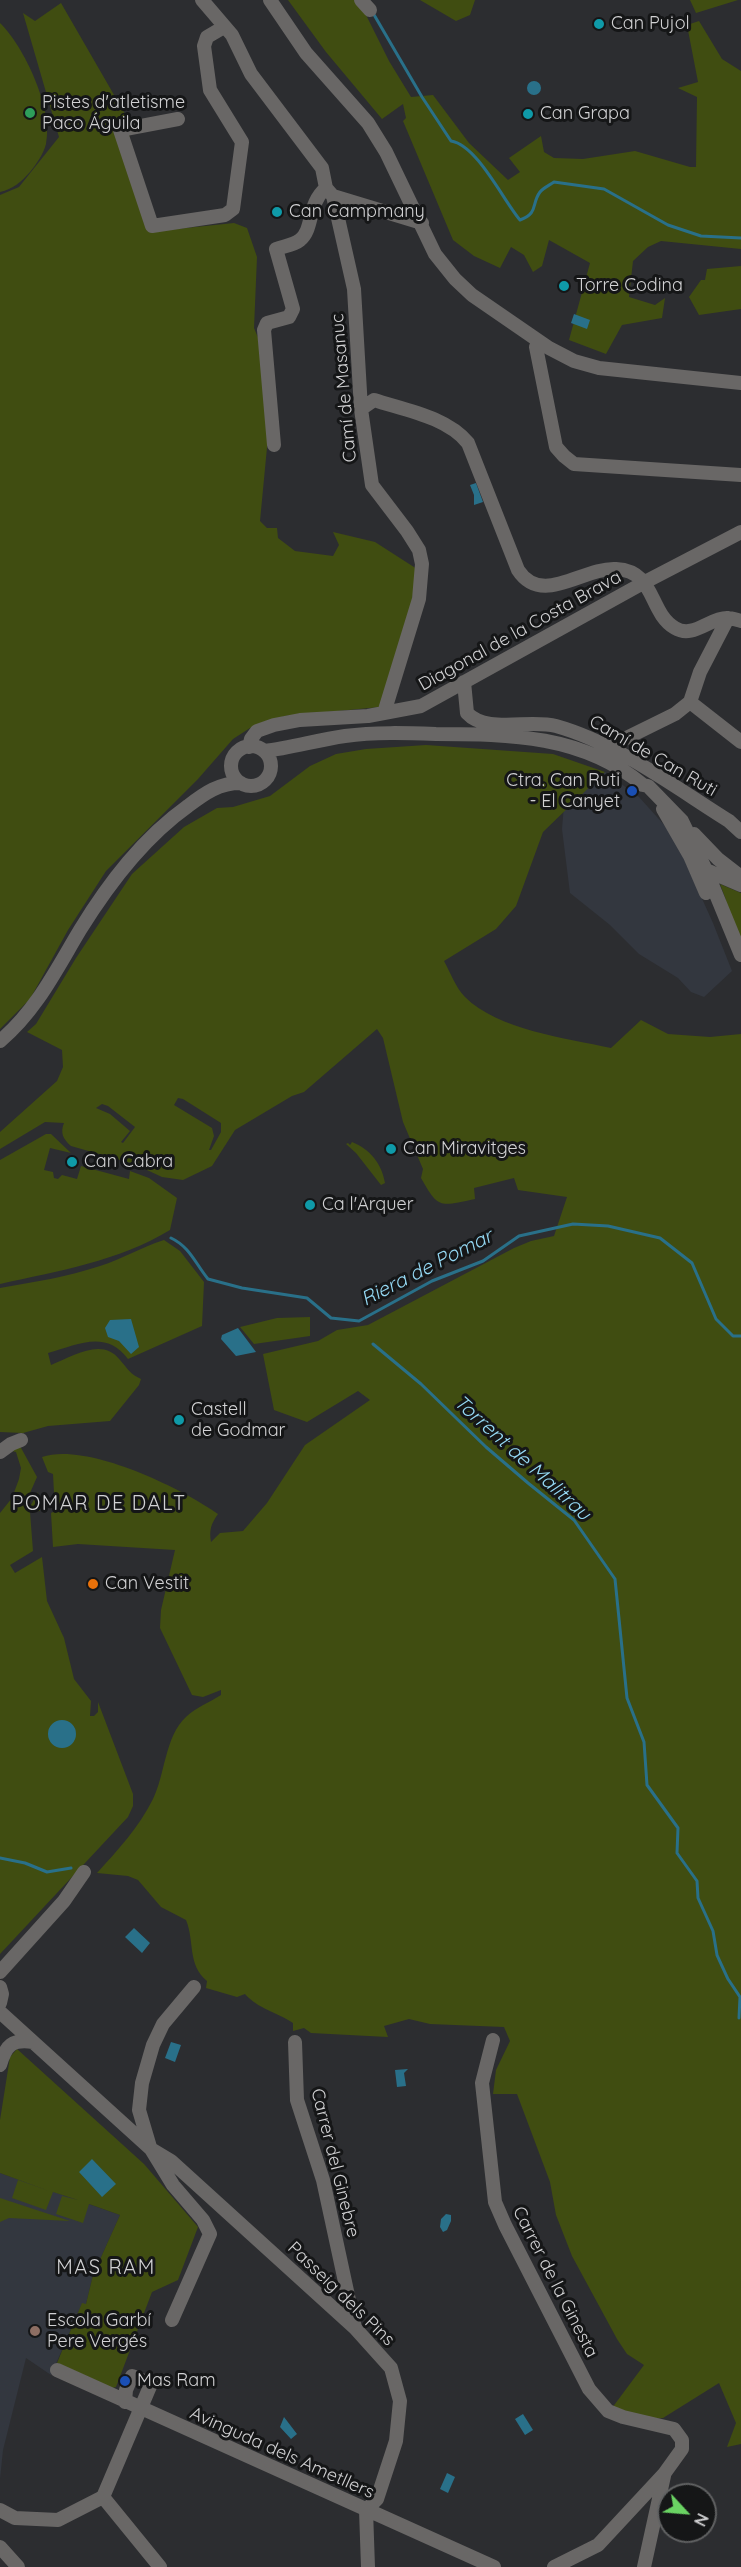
<!DOCTYPE html>
<html>
<head>
<meta charset="utf-8">
<style>
	body { margin:0 }
	#map { position:relative; width:741px; height:2567px; overflow:hidden; background:#2c2d30; font-family:Quicksand,sans-serif }
	canvas { display:block }
	.north { position:absolute; left:657px; top:2483px; width:60px; height:60px; box-sizing:border-box; background:#151617; border:2px solid #606162; border-radius:50%; rotate:116deg; font-size:16px; font-weight:700; line-height:24px; text-align:center; color:#d1d1d3 }
	.north::after { content:''; display:block; margin:auto; width:21px; height:27px; background:#6ad363; clip-path:polygon(50% 0,100% 100%,50% 72%,0 100%) }
</style>
</head>
<body>
<div id="map">
<canvas width="741" height="2567"></canvas>
<div class="north">N</div>
</div>
<script>
const ctx = document.querySelector('canvas').getContext('2d');
ctx.lineJoin = 'round';
function fillPath(path, color) {
  ctx.fillStyle = color;
  ctx.fill(path, 'evenodd');
}
function stroke(path, color, width, dash) {
  ctx.strokeStyle = color;
  ctx.lineWidth = width;
  ctx.lineCap = dash ? 'butt' : 'round';
  ctx.setLineDash(dash || []);
  ctx.stroke(path);
}
function drawText(font, color, halo, rows, align = 'center') {
  ctx.font = font + ' Quicksand,sans-serif';
  ctx.lineWidth = 6;
  ctx.setLineDash([]);
  ctx.textBaseline = 'middle';
  ctx.strokeStyle = halo;
  ctx.fillStyle = color;
  for (const [text, x, y, turn = 0] of rows) {
    ctx.save();
    ctx.translate(x, y);
    ctx.rotate((+turn || 0) * Math.PI / 180);
    ctx.textAlign = isNaN(turn) ? turn : align;
    if (halo) ctx.strokeText(text, 0, 0);
    ctx.fillText(text, 0, 0);
    ctx.restore();
  }
}
const built = new Path2D(`
	M605,772L639,797L666,827L676,841L713,923L732,971L704,997L691,992L678,978L639,954L610,925L570,893L562,829L564,805Z
	M0,2173L120,2215L93,2275L86,2304H82L51,2375L26,2358L3,2450L0,2479Z`);
const green = new Path2D(`
	M288,0H356L361,5L389,61L411,97L433,95L469,143L508,180L520,172L509,158L541,136L544,152L554,158L583,159L635,151L690,167H696L697,97L678,88L698,82L687,25L699,21L722,59L741,71V249L661,241L648,247L633,261L629,297L655,305L665,298L662,318L622,325L606,354L569,340L590,263L549,240L542,266L533,272L524,255L511,247L500,268L474,256L453,240L403,121L406,118L403,104L382,119L326,52Z
	M420,0H475L470,15L456,21Z
	M690,0H738L696,13Z
	M61,3L136,133L129,134L144,224L164,220L167,230L234,223L247,228L257,257L254,328L259,340L268,437L260,521L267,528H277L278,538L295,551L333,556L339,545L333,532L375,542L417,569L412,601L380,707L285,716L250,728L233,739L198,779L106,871L68,930L30,999L0,1029V195L19,187L59,137L23,13L35,21Z
	M0,23C24,46 54,110 46,144C43,155 37,163 30,172C21,182 13,189 0,192Z
	M741,266V309L699,315L689,297L701,280H705L707,269Z
	M426,745L553,754L605,772L543,832L516,906L496,929L444,961C450,972 456,988 465,997C498,1030 566,1038 611,1048L641,1020L668,1034L710,1037L741,1034V2444L727,2447L736,2423L719,2383L663,2418L651,2419L612,2408L644,2365L627,2354L617,2339L572,2256L556,2215L550,2182L517,2094H493L496,2070L510,2041L504,2027L430,2024L409,2019L384,2026L388,2037L311,2033L304,2028L293,2031V2023C277,2012 258,2009 245,1994L237,1997L206,1988L207,1981C187,1964 195,1942 186,1920L161,1907L138,1880L128,1876L97,1873C118,1850 139,1827 153,1799C165,1775 165,1736 186,1717C195,1708 210,1702 221,1695V1690L203,1697L192,1695L160,1628L161,1610L175,1550L78,1544L53,1547L51,1513L55,1511L53,1474L48,1472L42,1457C87,1442 181,1488 218,1514C211,1524 209,1530 211,1542L220,1533L243,1531L267,1503L305,1445L370,1400L358,1391L307,1422L274,1410L263,1354L318,1341L337,1330L368,1325L514,1248L531,1241L554,1236L567,1197L518,1190L514,1178L474,1188L475,1199C440,1206 439,1210 421,1178L423,1169L403,1122L383,1038L377,1029L304,1092L292,1096L235,1130L212,1166L183,1180L162,1177L134,1164L71,1146C63,1139 60,1133 64,1123L45,1122L0,1149V1132L57,1081L63,1067L62,1050L27,1032L36,1024L76,958L132,874L184,827L217,808L233,807L270,796L310,766L336,754L366,749ZM178,1098L183,1099L221,1123V1132L211,1150H209L214,1136L212,1128L174,1105ZM102,1104L108,1106L135,1127L123,1143L121,1142L130,1131L110,1114L96,1108Z
	M720,884L741,893V944L724,901L726,900Z
	M46,1134H51L71,1153L50,1148L44,1170L53,1172L54,1178L58,1179L62,1175L77,1179L81,1166L129,1179L130,1171L149,1178L177,1198L170,1230C119,1261 58,1271 0,1284V1160Z
	M352,1142C370,1149 382,1164 385,1183L381,1185L356,1153L346,1144L348,1143L350,1145Z
	M164,1240L180,1251L204,1282L202,1326L128,1359C106,1329 77,1345 48,1353L51,1365C74,1356 102,1337 120,1360C128,1369 130,1374 141,1379L139,1385L110,1421L48,1426L23,1433L0,1432V1288C34,1282 67,1277 100,1266C122,1259 142,1247 164,1240Z
	M310,1317V1336L254,1344L240,1327L277,1318Z
	M20,1446L37,1477L26,1502L31,1505L38,1492L40,1511L30,1512L33,1551L10,1565L15,1573L42,1557L47,1601L64,1638L74,1679L91,1701L90,1716H94L98,1712V1702L133,1794V1806L128,1817L0,1954V1513L12,1498L19,1479L21,1468L16,1452L8,1450Z
	M17,2049L144,2164L198,2227L178,2280L152,2292L116,2387L112,2388L57,2363L82,2303L86,2304L93,2275L120,2215L89,2204L83,2223L56,2214L62,2196L78,2200L53,2192L46,2210L12,2198L18,2180L49,2191L0,2173V2120L10,2057Z
	M0,2198L70,2221L9,2218L0,2222Z`);
const water = new Path2D(`
	M527 88a7 7 0 1 1 14 0a7 7 0 1 1-14 0Z
	M574,314L590,320L587,329L571,323Z
	M476,483L483,502L474,505V495L470,485Z
	M131,1319L139,1347L131,1354L119,1341L108,1337L105,1328L110,1320Z
	M238,1328L256,1352L236,1356L221,1339L222,1335Z
	M48 1734a14 14 0 1 1 28 0a14 14 0 1 1-28 0Z
	M134,1928L150,1943L142,1953L125,1937Z
	M171,2042L181,2045L175,2062L165,2058Z
	M408,2069L404,2073L406,2086L397,2087L395,2070Z
	M92,2159L116,2184L102,2197L79,2172Z
	M446,2214L451,2215V2221L447,2230L443,2232L440,2227L441,2219Z
	M523,2414L533,2430L525,2435L515,2419Z
	M284,2417L297,2434L291,2439L280,2427Z
	M447,2473L455,2477L448,2493L440,2489Z`);
const stream = new Path2D(`
	M373,13L422,97L451,141C477,145 503,200 520,220C539,213 531,204 540,192C543,188 550,185 554,182L604,189L668,225L701,236L741,238
	M171,1238C190,1247 195,1263 208,1279L242,1288L307,1298L331,1318L359,1321L432,1281L483,1261L519,1236L573,1224L608,1226L660,1238L692,1263L716,1319L733,1336H741
	M373,1344L421,1384L486,1447L528,1483L574,1520L615,1579L627,1698L644,1742L647,1785L678,1828L677,1853L697,1881L698,1898L713,1931L717,1955L728,1979L740,1997L739,2018
	M0,1858L25,1863L47,1872L71,1868`);
const minor = new Path2D(`
	M202,0L232,35L251,74L322,168L326,188L333,196L354,289L361,409L372,485L407,531L419,550L422,564L419,599L384,713
	M270,0L306,53L368,123L386,152L435,254L455,279L472,295L549,348L574,361L599,368L741,383
	M361,0L370,10
	M178,119L120,130L152,226L225,215L233,209L242,142L210,90L204,46L207,37L224,27
	M333,196L422,223
	M539,341L536,347L556,447L564,456L574,464L741,475
	M361,409L374,400C405,410 447,417 468,443L518,570C542,607 583,567 616,569C656,571 648,612 675,628C693,639 709,618 727,618C732,618 737,620 741,621
	M274,445L264,330L267,323L289,317L293,309L276,249C284,246 294,245 300,240C314,229 307,204 326,188
	M464,682L467,713C486,734 529,719 556,726C617,743 676,788 729,821L741,832
	M690,702L700,672L728,618
	M690,702L741,742
	M231 766a20 20 0 1 1 40 0a20 20 0 1 1-40 0Z
	M249,747L251,739L257,731L274,725L300,720L368,716L421,706L645,582L741,532
	M608,747L675,714L690,702
	M264,751C291,748 317,740 345,736C375,732 406,733 436,734C510,734 583,735 643,785L648,786L682,821L706,870L741,955
	M663,809L690,856L706,893
	M694,834L718,859L741,877
	M703,866L706,870L741,885
	M0,1041C36,1011 56,970 80,930C109,883 143,838 188,806C205,793 219,783 241,783
	M0,1452L11,1444L21,1440
	M0,1972L64,1901L84,1872
	M0,1987L2,1994L0,2003
	M0,2012L151,2149L173,2185L203,2220L210,2234L172,2320
	M493,2040L482,2083L495,2202L505,2225L589,2389L608,2411L623,2417L674,2429L682,2440V2449L664,2474L598,2545L554,2567
	M295,2042L297,2100L323,2180L355,2328
	M0,2065C6,2045 12,2039 33,2042
	M150,2147L139,2110L142,2083L153,2045L163,2024L194,1987
	M151,2149L171,2161L355,2328L391,2368L400,2401L396,2441L377,2499L366,2510L368,2567
	M57,2370L494,2567
	M103,2497L160,2567
	M0,2510L15,2518L58,2520L103,2497L151,2384L132,2376L126,2390L125,2402
	M0,2547L18,2567
	M644,2567L664,2476`);
const markers = [
	[599,24,6,"#0f9aa8"],
	[30,113,6,"#2e9e5b"],
	[528,114,6,"#0f9aa8"],
	[277,212,6,"#0f9aa8"],
	[564,286,6,"#0f9aa8"],
	[632,791,6,"#1a4fb4"],
	[391,1149,6,"#0f9aa8"],
	[72,1162,6,"#0f9aa8"],
	[310,1205,6,"#0f9aa8"],
	[179,1420,6,"#0f9aa8"],
	[93,1584,6,"#e8710a"],
	[35,2331,6,"#8d6e63"],
	[125,2381,6,"#1a4fb4"]
];
const poiNames = [
	["Can Pujol",611,24],
	["Pistes d'atletisme",42,103],
	["Paco Águila",42,124],
	["Can Grapa",540,114],
	["Can Campmany",289,212],
	["Torre Codina",576,286],
	["Ctra. Can Ruti",620,781,"right"],
	["- El Canyet",620,802,"right"],
	["Can Miravitges",403,1149],
	["Can Cabra",84,1162],
	["Ca l'Arquer",322,1205],
	["Castell",191,1410],
	["de Godmar",191,1431],
	["Can Vestit",105,1584],
	["Escola Garbí",47,2321],
	["Pere Vergés",47,2342],
	["Mas Ram",137,2381]
];
const streetNames = [
	["Camí de Masanuc",344,388,-95],
	["Diagonal de la Costa Brava",520,631,-29],
	["Camí de Can Ruti",653,756,30],
	["Carrer del Ginebre",335,2163,76],
	["Carrer de la Ginesta",555,2282,63],
	["Passeig dels Pins",341,2294,44],
	["Avinguda dels Ametllers",282,2453,24]
];
const waterNames = [
	["Riera de Pomar",427,1268,-27],
	["Torrent de Malitrau",522,1458,42]
];
const neighbourhoodNames = [
	["POMAR DE DALT",99,1504],
	["MAS RAM",106,2268]
];
fillPath(built, '#33373f');
fillPath(green, '#404d11');
fillPath(water, '#297089');
stroke(stream, '#297089', 3);
stroke(minor, '#696766', 14);
for (const [x, y, r, color] of markers) {
  const dot = new Path2D();
  dot.arc(x, y, r, 0, 2 * Math.PI);
  ctx.fillStyle = color;
  ctx.fill(dot);
  stroke(dot, '#151617', 2);
}
drawText('18px', '#d1d1d3', '#151617', poiNames, 'left');
drawText('18px', '#d1d1d3', '#151617', streetNames);
drawText('italic 20px', '#95d9f4', '#151617', waterNames);
ctx.letterSpacing = '1.5px';
drawText('20px', '#d1d1d3', '#151617', neighbourhoodNames);
ctx.letterSpacing = '0px';
</script>
</body>
</html>
